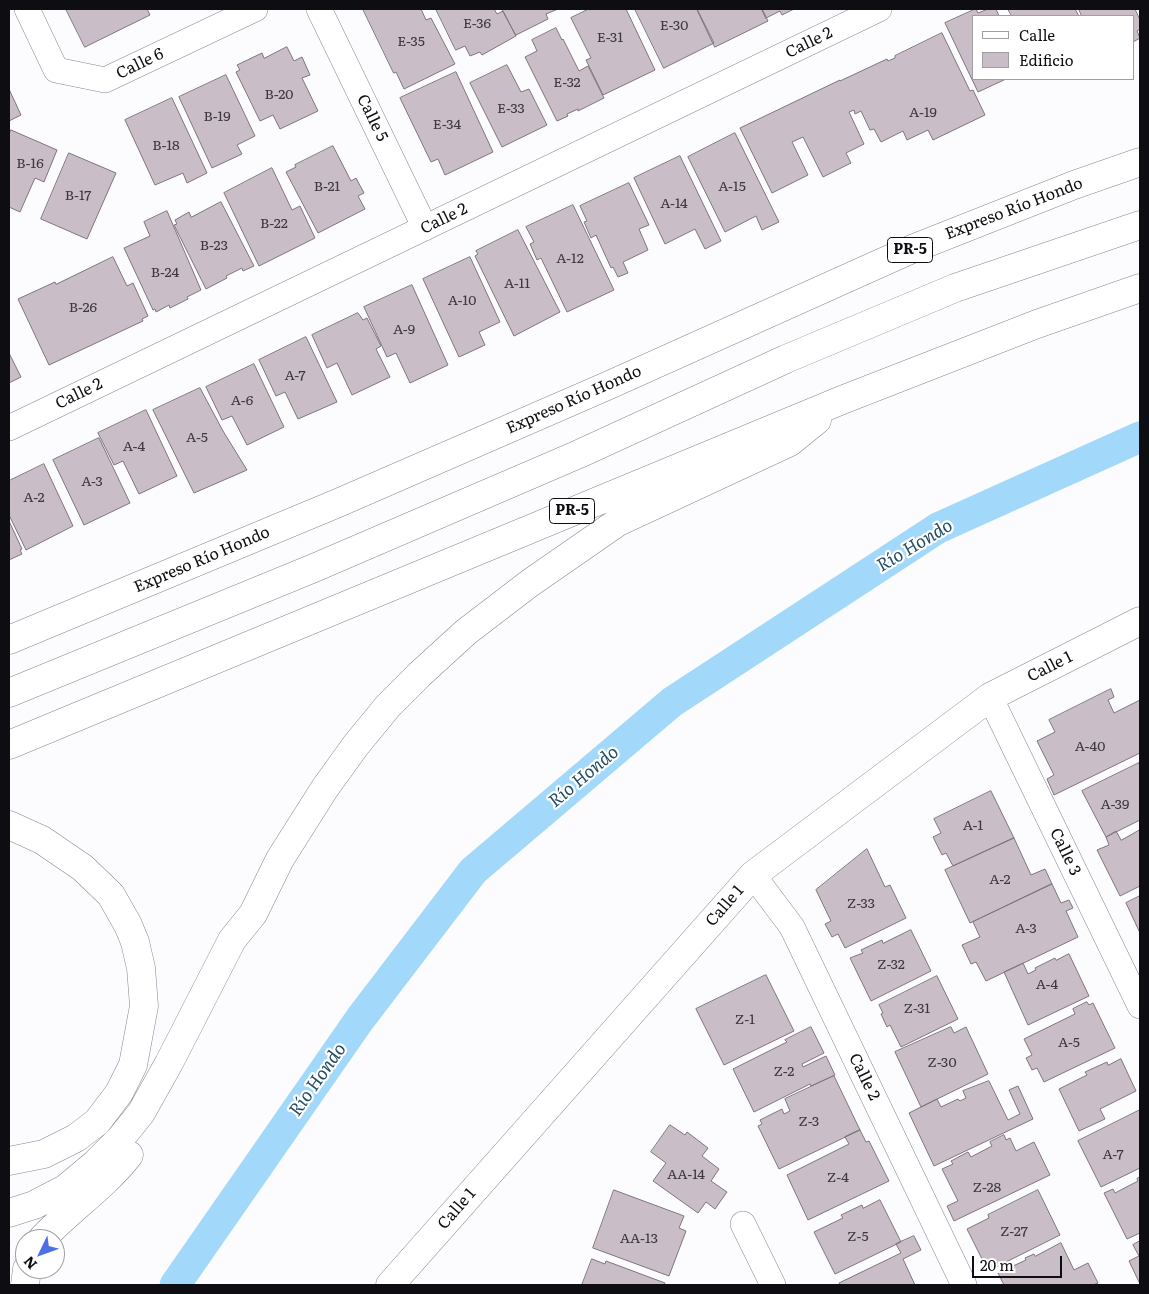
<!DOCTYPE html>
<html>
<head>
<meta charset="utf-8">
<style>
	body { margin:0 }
	#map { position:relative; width:1149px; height:1294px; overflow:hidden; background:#fcfbfe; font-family:Literata,serif }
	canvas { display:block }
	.frame { position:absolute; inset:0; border:10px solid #0e0d11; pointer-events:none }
	.legend { position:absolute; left:972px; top:15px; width:162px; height:65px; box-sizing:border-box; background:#fff; border:1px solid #9f9ea0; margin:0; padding:6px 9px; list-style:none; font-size:15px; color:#0e0d11 }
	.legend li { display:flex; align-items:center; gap:10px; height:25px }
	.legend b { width:25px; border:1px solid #9f9ea0 }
	.north { position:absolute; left:15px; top:1229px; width:50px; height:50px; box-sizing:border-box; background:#fff; border:1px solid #9f9ea0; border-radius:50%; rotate:228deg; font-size:14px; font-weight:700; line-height:20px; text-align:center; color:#0e0d11 }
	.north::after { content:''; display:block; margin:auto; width:18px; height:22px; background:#4d71e5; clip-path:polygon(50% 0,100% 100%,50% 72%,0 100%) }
	.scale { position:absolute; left:972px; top:1256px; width:90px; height:22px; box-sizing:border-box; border:2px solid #0e0d11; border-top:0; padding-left:6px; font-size:15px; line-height:18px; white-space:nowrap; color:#0e0d11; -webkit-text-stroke:4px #fff; paint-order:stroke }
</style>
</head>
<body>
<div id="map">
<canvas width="1149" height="1294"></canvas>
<div class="frame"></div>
<ul class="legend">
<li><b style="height:6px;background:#fff"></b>Calle</li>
<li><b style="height:14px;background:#c9bec7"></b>Edificio</li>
</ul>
<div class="north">N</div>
<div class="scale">20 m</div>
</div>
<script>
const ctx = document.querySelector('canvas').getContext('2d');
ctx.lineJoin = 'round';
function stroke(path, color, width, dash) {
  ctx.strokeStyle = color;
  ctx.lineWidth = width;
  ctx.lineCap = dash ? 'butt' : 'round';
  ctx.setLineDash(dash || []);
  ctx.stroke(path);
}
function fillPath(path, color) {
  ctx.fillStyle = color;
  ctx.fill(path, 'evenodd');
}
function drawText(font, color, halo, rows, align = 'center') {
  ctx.font = font + ' Literata,serif';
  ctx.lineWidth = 4.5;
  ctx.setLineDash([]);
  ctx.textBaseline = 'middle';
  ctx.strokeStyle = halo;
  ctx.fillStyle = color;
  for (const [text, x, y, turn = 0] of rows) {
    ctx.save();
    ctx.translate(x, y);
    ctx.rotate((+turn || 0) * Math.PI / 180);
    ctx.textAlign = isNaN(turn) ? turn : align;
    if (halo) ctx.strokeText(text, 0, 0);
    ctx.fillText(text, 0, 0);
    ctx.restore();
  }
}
const canal = new Path2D(`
	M175,1285L360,1019L473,871L672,702L938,528L1140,437`);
const building = new Path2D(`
	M66,9H147L150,15L85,47Z
	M363,9H421L426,20L431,18L455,64L404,89L396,72L394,73Z
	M436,9H494L497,14L503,11L516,36L482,55L480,52L470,56L465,46L456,50Z
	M502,9H558L546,14L548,19L516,35Z
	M589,9H626L655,70L603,95L586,60L591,58L571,18Z
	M635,9H697L714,43L664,68Z
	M697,9H762L768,21L715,47Z
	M762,9H794L782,15L780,11L766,18Z
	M976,9L978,13L988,9H996L999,16H973V79H1006L978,92L945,23Z
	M1008,9H1075L1079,16H1012Z
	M1079,9H1135L1140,20V29L1137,31L1140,38L1133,42V16H1082Z
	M556,28L562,40L563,39L579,71L588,66L604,98L578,111V109L567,114L568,116L557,121L525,57L537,51L532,40Z
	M942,33L970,91L973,90L985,115L933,140L928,130L907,140L903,131L881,142L874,129L870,130L861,111L855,114L854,110L849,112L864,144L846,153L851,163L823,177L803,137L792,142L808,175L772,193L740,128L840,80V81L887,59L888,61L895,58V56Z
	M287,47L294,61L302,57L310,75L302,78L318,111L280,129L273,115L260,121L236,72L240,70L237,65L262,53L264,58Z
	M507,65L521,92L529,89L547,125L502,147L470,83Z
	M456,72L493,152L445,175L438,159L431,162L400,98Z
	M226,75L255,136L237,145L242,154L212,168L179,97Z
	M9,89L21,115L9,121Z
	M172,98L207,173L187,183L183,173L155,185L125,120Z
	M11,130L57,150L44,182L35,178L20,212L9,207V135Z
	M735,133L779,222L762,230L756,216L725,232L688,157Z
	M333,146L351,181L356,178L364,193L358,196L365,209L318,233L286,172L296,167L295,165Z
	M69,153L116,173L87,239L41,219Z
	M680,156L721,241L705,249L695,229L665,244L634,178Z
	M272,168L292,210L300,206L315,238L259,266L224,193Z
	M629,183L649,225L639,229L648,250L623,262L628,273L618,277L613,267L611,268L596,235L591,238L584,222L587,221L580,206Z
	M221,202L254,266L243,271L242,268L226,276L227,278L206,289L174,225L177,224L175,220L189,212L191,217Z
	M573,205L614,290L567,312L541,258L537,260L530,244L534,242L526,227Z
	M167,211L201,290L187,297L188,299L170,308L169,305L156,312L155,309L153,310L124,248L150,236L144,222Z
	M518,230L560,312L514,336L475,256L478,254L476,251Z
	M113,257L127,286L133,283L148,316L142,319L143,321L49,365L18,299L55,282L56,284Z
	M470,257L500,322L479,332L485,345L459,357L423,279Z
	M412,285L448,365L410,383L396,353L387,357L364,307Z
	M358,313L363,320L367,318L381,346L376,349L390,377L352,395L337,363L327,368L312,335Z
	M306,337L337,402L298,419L285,392L276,396L259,360Z
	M9,353L21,377L9,383Z
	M254,364L284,427L247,445L232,416L222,420L206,387Z
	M200,388L223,431L247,470L194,493L153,410Z
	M146,410L177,476L139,494L123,461L114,465L98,433Z
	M99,438L130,503L84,525L53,460Z
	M44,464L73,526L26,550L9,515V481Z
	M9,521L22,549L20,550L22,554L9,560Z
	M1111,689L1114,697L1108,700L1114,713L1140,700V753L1054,795L1047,779L1054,775L1037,741L1055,732L1049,720Z
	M1139,763L1140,767V820L1106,837L1082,791Z
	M991,791L1014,838L953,866L946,853L942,855L933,837L941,833L934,819Z
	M1140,830V886L1120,896L1097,850L1109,845L1106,837L1116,831L1121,840Z
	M1014,838L1031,875L1045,869L1052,884L970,923L945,870Z
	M867,849L885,887L890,885L906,918L845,948L838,934L832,937L825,924L831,921L816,890Z
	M1052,884L1061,903L1069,900L1073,908L1066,911L1078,937L986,981L976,962L971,964L962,945L980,937L973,922Z
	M1140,896V933L1126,903Z
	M911,930L931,971L871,1001L850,958L863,953L861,950L882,940L883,943Z
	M1069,954L1089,996L1028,1025L1004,972L1023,963L1028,974L1036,970L1035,968L1055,958L1056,960Z
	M766,975L794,1031L724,1065L696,1009Z
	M937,976L958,1019L901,1047L890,1025L887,1027L881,1014L883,1013L879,1005Z
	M1087,1002L1089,1005L1093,1003L1115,1048L1044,1082L1037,1068L1032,1070L1026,1058L1032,1055L1024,1039L1075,1014L1073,1009Z
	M811,1027L824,1053L802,1064L803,1067L826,1056L835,1075L811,1086L810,1084L754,1112L733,1069L787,1042L785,1040Z
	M951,1027L954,1033L966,1027L988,1074L921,1107L895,1052Z
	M1121,1059L1136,1091L1100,1109L1105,1119L1079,1131L1059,1089L1087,1075L1085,1072L1107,1062L1108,1065Z
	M834,1076L860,1130L779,1169L758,1126L762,1124L760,1120L782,1109L784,1114L790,1111L785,1099Z
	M989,1081L1008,1120L1020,1114L1009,1090L1018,1086L1033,1119L934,1166L909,1113L937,1099L941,1107L958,1099L960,1101L966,1098L963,1091Z
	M1140,1110V1168L1101,1187L1078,1141Z
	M670,1125L685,1135L687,1132L708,1148L702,1156L719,1169L711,1181L727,1192L715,1209L706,1202L698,1213L653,1181L666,1163L651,1152Z
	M860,1130L866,1142L869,1141L889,1181L808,1220L787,1175L849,1144L845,1137Z
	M1004,1135L1006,1140L1010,1138L1016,1151L1034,1142L1050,1175L954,1221L947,1206L958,1201L942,1169L953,1164L951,1161L968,1152L971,1157L992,1146L990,1142Z
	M1140,1177V1233L1127,1239L1104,1193L1113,1189L1115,1193L1138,1181L1137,1179Z
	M614,1190L684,1216L679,1228L686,1231L669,1276L593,1248Z
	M1038,1190L1060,1235L988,1271L967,1229L989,1218L988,1215Z
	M880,1200L901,1242L835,1274L814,1232L843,1218L841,1215L862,1205L863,1208Z
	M914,1236L921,1250L903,1259L915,1285H840L839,1283L901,1253L896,1244Z
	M1140,1241V1284L1129,1261L1139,1256L1133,1245Z
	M1061,1243L1074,1270L1088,1263L1098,1283L1093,1285H1004L998,1273L1026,1260L1025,1258L1034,1254L1035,1256Z
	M592,1259L605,1264L606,1261L665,1283L664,1285H582Z`);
const minor = new Path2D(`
	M27,9L56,70L105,80L255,9
	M319,9L425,228
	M9,428L879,9
	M990,697L1140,1006
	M753,875L792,927L964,1285
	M743,1224L773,1285`);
const tertiary = new Path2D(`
	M390,1285L753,875L990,697L1140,621`);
const motorway = new Path2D(`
	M9,640L338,503L607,386L912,249L1074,185L1140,162
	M9,693L314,568L579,454L786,359L955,288L1140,225
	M9,745L842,400L1037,324L1140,288
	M9,825L42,840L83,868L111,895L128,925L135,942L141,968L144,1006L133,1065L119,1093L97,1122L76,1138L44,1154L9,1161
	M9,1213L34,1205L65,1189L95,1164L120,1139L141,1113L169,1063L232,940L253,914L280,859L325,788L356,745L388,706L420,674L466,632L530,583L618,522L790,442L817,420
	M42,1239C69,1210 104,1187 129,1155
	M25,1285L27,1269`);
const numberNames = [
	["E-36",477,24],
	["E-30",674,26],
	["E-31",610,38],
	["E-35",411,42],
	["E-32",567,83],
	["B-20",279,95],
	["E-33",511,109],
	["A-19",923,113],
	["B-19",217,117],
	["E-34",447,125],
	["B-18",166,146],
	["B-16",30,164],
	["B-21",327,187],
	["A-15",732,187],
	["B-17",78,196],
	["A-14",674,204],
	["B-22",274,224],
	["B-23",214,246],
	["A-12",570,259],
	["B-24",165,273],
	["A-11",517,284],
	["A-10",462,301],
	["B-26",83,308],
	["A-9",404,330],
	["A-7",295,376],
	["A-6",242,401],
	["A-5",197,438],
	["A-4",134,447],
	["A-3",92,482],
	["A-2",34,498],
	["A-40",1090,747],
	["A-39",1115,805],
	["A-1",973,826],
	["A-2",1000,880],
	["Z-33",861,904],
	["A-3",1026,929],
	["Z-32",891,965],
	["A-4",1047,985],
	["Z-31",917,1009],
	["Z-1",745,1020],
	["A-5",1069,1043],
	["Z-30",942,1063],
	["Z-2",784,1072],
	["Z-3",809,1122],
	["A-7",1113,1155],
	["AA-14",686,1175],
	["Z-4",838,1178],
	["Z-28",987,1188],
	["Z-27",1014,1232],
	["Z-5",858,1237],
	["AA-13",639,1239]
];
const shields = [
	[910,250,45],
	[572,511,45]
];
const shieldNames = [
	["PR-5",910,250],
	["PR-5",572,511]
];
const streetNames = [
	["Calle 2",809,43,-26],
	["Calle 6",140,64,-26],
	["Calle 5",372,118,64],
	["Expreso Río Hondo",1014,209,-21],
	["Calle 2",444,219,-26],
	["Calle 2",79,394,-26],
	["Expreso Río Hondo",574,400,-24],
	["Expreso Río Hondo",202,560,-23],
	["Calle 1",1050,667,-27],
	["Calle 3",1065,852,64],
	["Calle 1",725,906,-49],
	["Calle 2",864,1077,64],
	["Calle 1",457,1209,-49]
];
const waterNames = [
	["Río Hondo",915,546,-31],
	["Río Hondo",584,777,-40],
	["Río Hondo",318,1080,-55]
];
stroke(canal, '#a2d9fa', 31);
fillPath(building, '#c9bec7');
stroke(building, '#7e757d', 1);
stroke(minor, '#888792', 26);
stroke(tertiary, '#888792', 29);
stroke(motorway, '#888792', 29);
stroke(minor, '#fff', 25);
stroke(tertiary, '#fff', 28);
stroke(motorway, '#fff', 28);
drawText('14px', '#3d393e', null, numberNames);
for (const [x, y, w] of shields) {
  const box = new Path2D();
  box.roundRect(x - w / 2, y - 12.5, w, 25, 4);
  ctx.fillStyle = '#fff';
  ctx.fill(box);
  stroke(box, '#0e0d11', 1);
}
drawText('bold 15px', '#0e0d11', null, shieldNames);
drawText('16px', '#0e0d11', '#fff', streetNames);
drawText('italic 18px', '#244d65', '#fff', waterNames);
</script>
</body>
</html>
